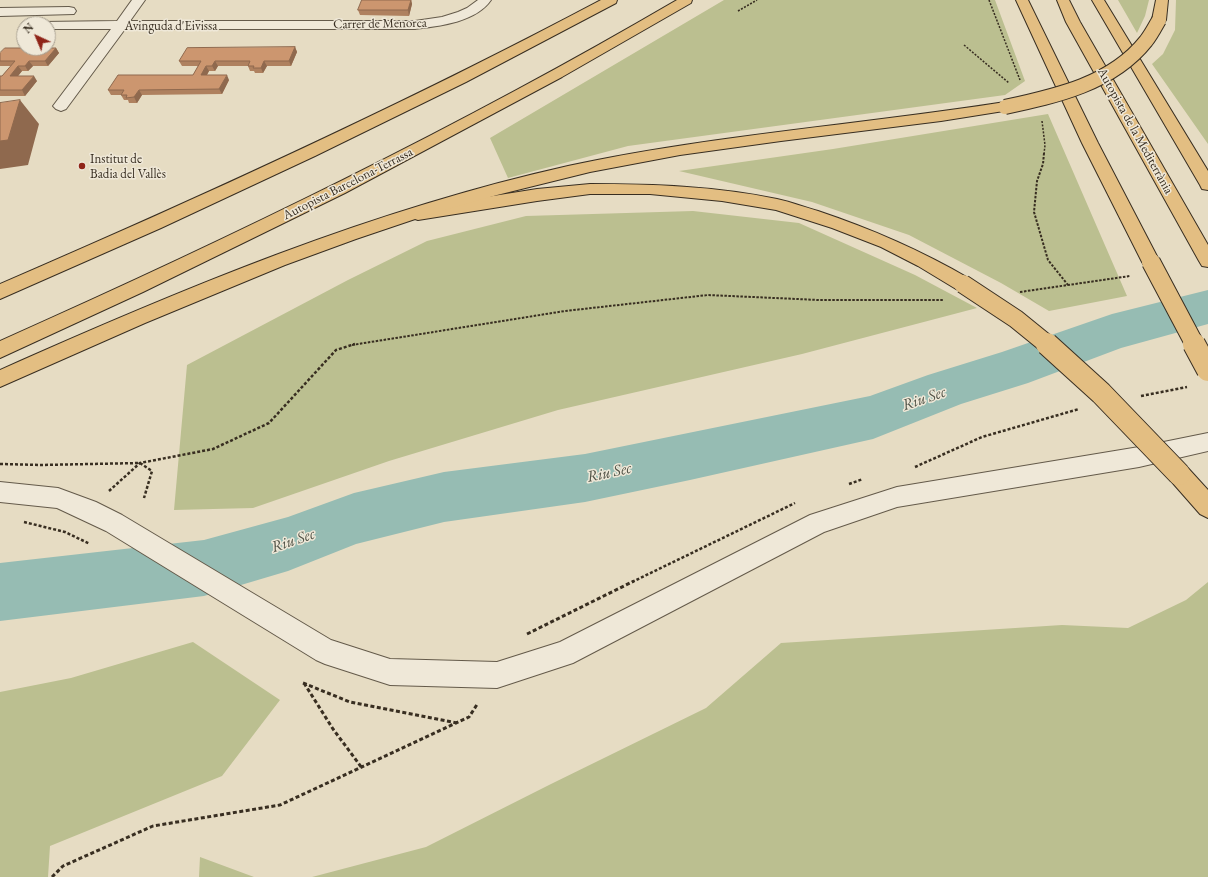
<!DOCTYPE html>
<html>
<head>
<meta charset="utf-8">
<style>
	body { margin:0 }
	#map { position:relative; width:1208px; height:877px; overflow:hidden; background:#e6dcc3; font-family:"EB Garamond",serif }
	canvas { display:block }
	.north { position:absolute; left:16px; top:16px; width:40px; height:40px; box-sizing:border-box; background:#efe8d8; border:1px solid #a69e8f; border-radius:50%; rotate:316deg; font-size:11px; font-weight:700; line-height:16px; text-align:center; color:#382e21 }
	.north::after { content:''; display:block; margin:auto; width:14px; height:18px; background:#8f2418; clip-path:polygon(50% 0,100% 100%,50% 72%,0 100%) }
</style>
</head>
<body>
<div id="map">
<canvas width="1208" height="877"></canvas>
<div class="north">N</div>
</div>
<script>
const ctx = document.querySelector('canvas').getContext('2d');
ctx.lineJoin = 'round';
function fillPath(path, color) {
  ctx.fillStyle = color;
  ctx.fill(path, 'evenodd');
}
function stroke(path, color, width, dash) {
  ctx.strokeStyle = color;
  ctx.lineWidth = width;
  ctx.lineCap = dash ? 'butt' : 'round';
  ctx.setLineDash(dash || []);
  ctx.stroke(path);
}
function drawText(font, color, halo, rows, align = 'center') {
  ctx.font = font + ' "EB Garamond",serif';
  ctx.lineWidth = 3;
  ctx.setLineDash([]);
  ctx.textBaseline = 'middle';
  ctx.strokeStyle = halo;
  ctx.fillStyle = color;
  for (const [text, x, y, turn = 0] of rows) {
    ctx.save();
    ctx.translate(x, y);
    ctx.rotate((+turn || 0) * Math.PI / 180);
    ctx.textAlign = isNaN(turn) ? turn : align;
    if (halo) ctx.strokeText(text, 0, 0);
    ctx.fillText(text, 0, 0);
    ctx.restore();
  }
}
const green = new Path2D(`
	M724,0H995L1025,81L1005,95L628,146L508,178L490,138Z
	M1118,0H1149L1145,16L1137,33Z
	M1176,0H1208V144L1152,64L1163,54L1175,30Z
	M1048,114L1127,296L1049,311L1001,283L909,235L812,202L679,171L833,149Z
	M693,211L799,223L915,275L977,308L802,354L558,410L389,461L253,508L174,510L187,365L348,280L427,241L526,216Z
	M1208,582V877H312L426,847L551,784L706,708L781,643L1062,625L1128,628L1186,600Z
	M193,642L280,700L222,776L50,846L48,877H0V692L71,678Z
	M200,857L254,877H199Z`);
const river = new Path2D(`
	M1208,290V324L1121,348L1028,383L961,404L873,439L690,480L585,502L444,522L356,544L288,571L204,596L0,621V563L204,540L288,517L354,493L444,472L585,454L870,396L928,375L1002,352L1112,314Z`);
const pathFar3 = new Path2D(`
	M989,0L1020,80
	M738,11L757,0
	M964,45L1009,83
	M1042,121L1045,145L1044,154`);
const pathFar2 = new Path2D(`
	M1044,153L1043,164L1037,181L1034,212L1048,260L1068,285
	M1020,292L1130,276
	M352,345L565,311L708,295L819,300H944`);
const pathFar1 = new Path2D(`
	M1141,396L1187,387
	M0,464L41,465L140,463L152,471L144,498
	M915,467L982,437L1079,409
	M849,484L863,479
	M109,491L140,463L213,449L269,423L336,350L355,344
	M24,522L65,532L90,544
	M632,582L795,503`);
const path = new Path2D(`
	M527,634L634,581
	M303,683L350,702L457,723
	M304,683L333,729L362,768
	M52,877L63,866L153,826L280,805L469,717L478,703`);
const minor = new Path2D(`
	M132,0H145L130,21H415L442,17L458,12L467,8L478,0H491C476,22 440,26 415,29H125L66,109L61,111L56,109L53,106L111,29H48V24H42L43,22L117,21Z
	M69,7L74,8L76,11L74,14L0,16V8Z`);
const tertiary = new Path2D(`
	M1208,433V451L1139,467L897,507L824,532L573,663L497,688L390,685L325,664L316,660L106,531L57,508L0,502V482L58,488L96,502L122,515L331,640L390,659L497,662L560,642L810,515L897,487L1139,447Z`);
const trunk = new Path2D(`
	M1016,0H1028L1098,143L1160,262L1157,267L1151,269L1145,267L1142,262L1082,143Z
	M590,184C653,184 715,186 777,199C791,202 804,207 818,211C872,229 920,250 970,279L972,284L970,289L963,291L956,289L918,266L881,247L832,228L776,210L722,201L650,194H590L537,201L418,220L412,218L409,214L412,210L418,208L537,189Z
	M1179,464L1187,467L1208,490V518L1200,514L1171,481L1168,474L1171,467Z`);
const motorway = new Path2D(`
	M601,0H617L616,3L466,82L315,156L161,228L0,299V284C204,196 405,104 601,0Z
	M677,0H692L691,3L562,77L345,193L143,292L0,358V341C231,238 458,128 677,0Z
	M1057,0H1069L1080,22L1208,245V267L1202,266L1199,261L1066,22Z
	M1092,0H1104L1208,171V190L1202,189L1200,185Z
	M1156,0H1168L1166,20L1164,23H1154L1152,20Z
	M1005,102L1010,104L1013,107L1010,110L941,121L781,141L680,155L590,172L497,195L427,215L356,239L285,265L145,323L0,387V370C184,288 371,210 568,166C712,135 859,125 1005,102Z`);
const trunkBridgeFar1 = new Path2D(`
	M1151,262L1195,345
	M963,284L1016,319L1048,345`);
const trunkBridge = new Path2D(`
	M1047,344L1101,393L1179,474
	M1194,344L1208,370`);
const motorwayBridge = new Path2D(`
	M1005,107C1056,96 1112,84 1146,41C1151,35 1155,27 1159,20`);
const wall = new Path2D(`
	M362,0H411L412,4L409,16L360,15L358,10Z
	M295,47L297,52L291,66H267L263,73H255L254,71H250L248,66H218L215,71H209L207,75L229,80L222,94L142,95L137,103H129L128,100H124L121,95H111L108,90L193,75L198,66H182L179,61Z
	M56,48L59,53L48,66H33L28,71H22L18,76L37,81L25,96H0V76H2L11,66H0V53Z`);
const shadedWall = new Path2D(`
	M411,0L412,4L409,16L408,10Z
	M295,47L297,52L291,66L289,61Z
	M56,48L59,53L48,66L45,61Z
	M29,61L33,66L28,71L25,66Z
	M215,61L218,66L215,71L212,66Z
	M264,61L267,66L263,73L261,68Z
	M18,66L22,71L14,81L10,76Z
	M206,66L209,71L204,80L201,75Z
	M227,75L229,80L222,94L219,89Z
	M34,76L37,81L25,96L22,90Z
	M139,90L142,95L137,103L134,97Z
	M20,100L39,124L28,165L0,169V141Z`);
const building = new Path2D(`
	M362,0H411L408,10H358Z
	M295,47L289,61H264L261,68H253L254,66H248L250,61H215L212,66H206L201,75H227L219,89L139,90L134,97L126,98L127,95H121L124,90H108L118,75H193L201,61H179L187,48Z
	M5,48H56L45,61H29L25,66H18L10,76H34L22,90H0V76H2L15,61H0V53Z
	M20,100L8,140L0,141V103Z`);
const markers = [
	[82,166,4,"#8f2418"]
];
const farStreetnames = [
	["Carrer de Menorca",380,24,-1],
	["Avinguda d'Eivissa",171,26],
	["Autopista de la Mediterrània",1135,131,61],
	["Autopista Barcelona-Terrassa",348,184,-27]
];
const farPoinames = [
	["Institut de",90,159],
	["Badia del Vallès",90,174]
];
const waterNames = [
	["Riu Sec",924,399,-19],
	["Riu Sec",609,473,-12],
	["Riu Sec",293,541,-19]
];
fillPath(green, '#bbbf90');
fillPath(river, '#96bcb3');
stroke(minor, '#645a4a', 2);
stroke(tertiary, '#645a4a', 2);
stroke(trunk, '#382e21', 2);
stroke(motorway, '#382e21', 2);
stroke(pathFar3, '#382e21', 1.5, [2, 1.5]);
stroke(pathFar2, '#382e21', 2, [2.5, 1.5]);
stroke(pathFar1, '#382e21', 2.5, [3, 2]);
stroke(path, '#382e21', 3, [4, 2.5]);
fillPath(minor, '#efe8d8');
fillPath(tertiary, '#efe8d8');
fillPath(trunk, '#e3be82');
fillPath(motorway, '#e3be82');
stroke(trunkBridgeFar1, '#382e21', 20, []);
stroke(trunkBridge, '#382e21', 24, []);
stroke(motorwayBridge, '#382e21', 16, []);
stroke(trunkBridgeFar1, '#e3be82', 18);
stroke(trunkBridge, '#e3be82', 22);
stroke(motorwayBridge, '#e3be82', 14);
fillPath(wall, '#af815f');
fillPath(shadedWall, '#8f694e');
fillPath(building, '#cc966f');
stroke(building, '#8f694e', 1);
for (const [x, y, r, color] of markers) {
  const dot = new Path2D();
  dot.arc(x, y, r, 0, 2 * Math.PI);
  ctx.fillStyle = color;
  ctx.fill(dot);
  stroke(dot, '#efe8d8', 1.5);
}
drawText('13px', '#382e21', '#efe8d8', farStreetnames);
drawText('13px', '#382e21', '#efe8d8', farPoinames, 'left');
drawText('italic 16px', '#505246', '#efe8d8', waterNames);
</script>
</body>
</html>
